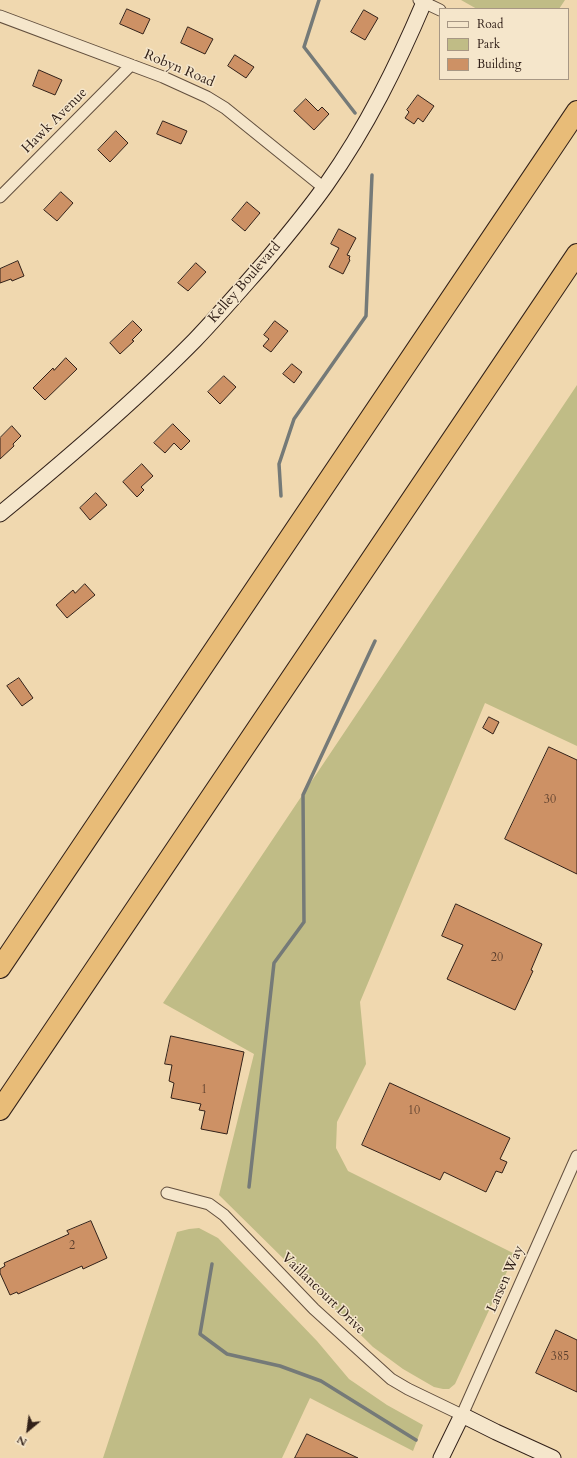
<!DOCTYPE html>
<html>
<head>
<meta charset="utf-8">
<style>
	body { margin:0 }
	#map { position:relative; width:577px; height:1458px; overflow:hidden; background:#f0d8af; font-family:Cardo,serif }
	canvas { display:block }
	.legend { position:absolute; left:439px; top:8px; width:130px; height:72px; box-sizing:border-box; background:#f5e6cb; border:1px solid #a79784; margin:0; padding:5px 7px; list-style:none; font-size:12px; color:#322119 }
	.legend li { display:flex; align-items:center; gap:8px; height:20px }
	.legend b { width:20px; border:1px solid #a79784 }
	.north { position:absolute; left:8px; top:1410px; width:40px; height:40px; -webkit-text-stroke:3px #f5e6cb; paint-order:stroke; rotate:209deg; font-size:11px; font-weight:700; line-height:16px; text-align:center; color:#322119 }
	.north::after { content:''; display:block; margin:auto; width:14px; height:18px; background:#322119; clip-path:polygon(50% 0,100% 100%,50% 72%,0 100%) }
</style>
</head>
<body>
<div id="map">
<canvas width="577" height="1458"></canvas>
<ul class="legend">
<li><b style="height:5px;background:#f5e6cb"></b>Road</li>
<li><b style="height:11px;background:#c0bc86"></b>Park</li>
<li><b style="height:11px;background:#cd9165"></b>Building</li>
</ul>
<div class="north">N</div>
</div>
<script>
const ctx = document.querySelector('canvas').getContext('2d');
ctx.lineJoin = 'round';
function fillPath(path, color) {
  ctx.fillStyle = color;
  ctx.fill(path, 'evenodd');
}
function stroke(path, color, width, dash) {
  ctx.strokeStyle = color;
  ctx.lineWidth = width;
  ctx.lineCap = dash ? 'butt' : 'round';
  ctx.setLineDash(dash || []);
  ctx.stroke(path);
}
function drawText(font, color, halo, rows, align = 'center') {
  ctx.font = font + ' Cardo,serif';
  ctx.lineWidth = 3;
  ctx.setLineDash([]);
  ctx.textBaseline = 'middle';
  ctx.strokeStyle = halo;
  ctx.fillStyle = color;
  for (const [text, x, y, turn = 0] of rows) {
    ctx.save();
    ctx.translate(x, y);
    ctx.rotate((+turn || 0) * Math.PI / 180);
    ctx.textAlign = isNaN(turn) ? turn : align;
    if (halo) ctx.strokeText(text, 0, 0);
    ctx.fillText(text, 0, 0);
    ctx.restore();
  }
}
const green = new Path2D(`
	M461,0H565L559,9H477Z
	M577,385V746L485,703L360,1002L366,1064L337,1122L336,1148L348,1171L515,1254L455,1384L449,1389H443L434,1387L403,1369L373,1347L219,1195L254,1054L163,1003Z
	M199,1228L218,1238L317,1341L349,1379L387,1405L423,1425L413,1451L310,1398L282,1458H103L177,1232L189,1229Z`);
const stream = new Path2D(`
	M319,0L304,47L355,113
	M281,496L279,464L294,419L366,316L372,175
	M249,1187L274,963L304,922L303,795L375,641
	M212,1264L200,1334L227,1354L280,1366L321,1381L416,1440`);
const building = new Path2D(`
	M127,9L150,19L143,34L120,24Z
	M364,10L378,18L365,40L351,32Z
	M188,27L213,39L205,54L181,43Z
	M235,55L254,67L246,78L228,66Z
	M39,70L62,80L55,95L33,86Z
	M418,95L434,106L423,122L418,118L414,124L405,118L409,112L407,110Z
	M306,99L318,111L322,107L329,114L314,130L294,111Z
	M163,121L187,131L181,144L157,134Z
	M116,131L128,143L110,162L98,150Z
	M61,192L73,203L57,221L44,210Z
	M247,202L260,213L245,231L232,220Z
	M339,229L356,238L347,255L350,256L349,259L350,260L343,274L329,267L339,248L331,244Z
	M18,261L24,276L12,281L11,279L0,283V269Z
	M196,263L206,272L188,291L178,283Z
	M133,321L142,330L132,340L134,341L120,354L110,343Z
	M275,321L288,331L271,352L263,346L269,339L264,335Z
	M66,358L77,369L45,400L33,388L53,368L54,370Z
	M292,364L302,372L294,383L283,374Z
	M224,376L236,387L220,404L208,392Z
	M173,424L190,441L181,450L174,443L165,453L154,443Z
	M12,426L21,436L13,444L14,446L0,459V438Z
	M142,464L153,476L141,487L144,490L137,497L123,482Z
	M96,493L107,505L90,520L80,508Z
	M85,584L95,595L67,618L56,605L73,590L75,593Z
	M19,678L33,698L22,706L7,686Z
	M489,717L499,722L493,734L483,728Z
	M549,747L577,760V874L505,839Z
	M456,904L542,944L531,970L533,971L515,1010L447,979L463,945L442,936Z
	M171,1036L244,1052L227,1134L201,1129L205,1111L199,1110L201,1104L171,1098L174,1083L169,1081L172,1065L165,1064Z
	M390,1083L510,1138L500,1159L507,1162L502,1173L496,1171L486,1192L444,1172L440,1180L362,1145Z
	M91,1221L107,1258L83,1269L82,1266L18,1294L17,1292L10,1295L0,1273V1269L5,1266L4,1263L69,1234L67,1231Z
	M556,1330L577,1340V1392L536,1373Z
	M307,1434L358,1458H295Z`);
const street = new Path2D(`
	M419,0L440,10
	M0,16L163,77L207,97L225,108L324,188
	M0,197L131,65
	M167,1193L209,1204L224,1215L314,1309L391,1379L408,1389L462,1415L577,1156`);
const secondary = new Path2D(`
	M0,514C67,459 134,402 195,340C219,315 242,288 265,262C286,237 307,212 326,185C367,127 397,66 425,0
	M441,1458L462,1415L496,1432L553,1458`);
const highway = new Path2D(`
	M0,968L577,111
	M0,1110L577,254`);
const numberNames = [
	["30",550,800],
	["20",497,958],
	["1",204,1090],
	["10",414,1111],
	["2",72,1246],
	["385",560,1357]
];
const streetNames = [
	["Robyn Road",179,69,23],
	["Hawk Avenue",55,121,-45],
	["Kelley Boulevard",245,283,-49],
	["Larsen Way",506,1279,-66],
	["Vaillancourt Drive",323,1294,44]
];
fillPath(green, '#c0bc86');
stroke(stream, '#757a78', 3.5);
fillPath(building, '#cd9165');
stroke(building, '#322119', 1);
stroke(street, '#624f3e', 13);
stroke(secondary, '#322119', 17);
stroke(highway, '#322119', 22);
stroke(street, '#f5e6cb', 11);
stroke(secondary, '#f5e6cb', 15);
stroke(highway, '#e8bc78', 20);
drawText('12px', '#593d2c', null, numberNames);
drawText('14px', '#322119', '#f5e6cb', streetNames);
</script>
</body>
</html>
